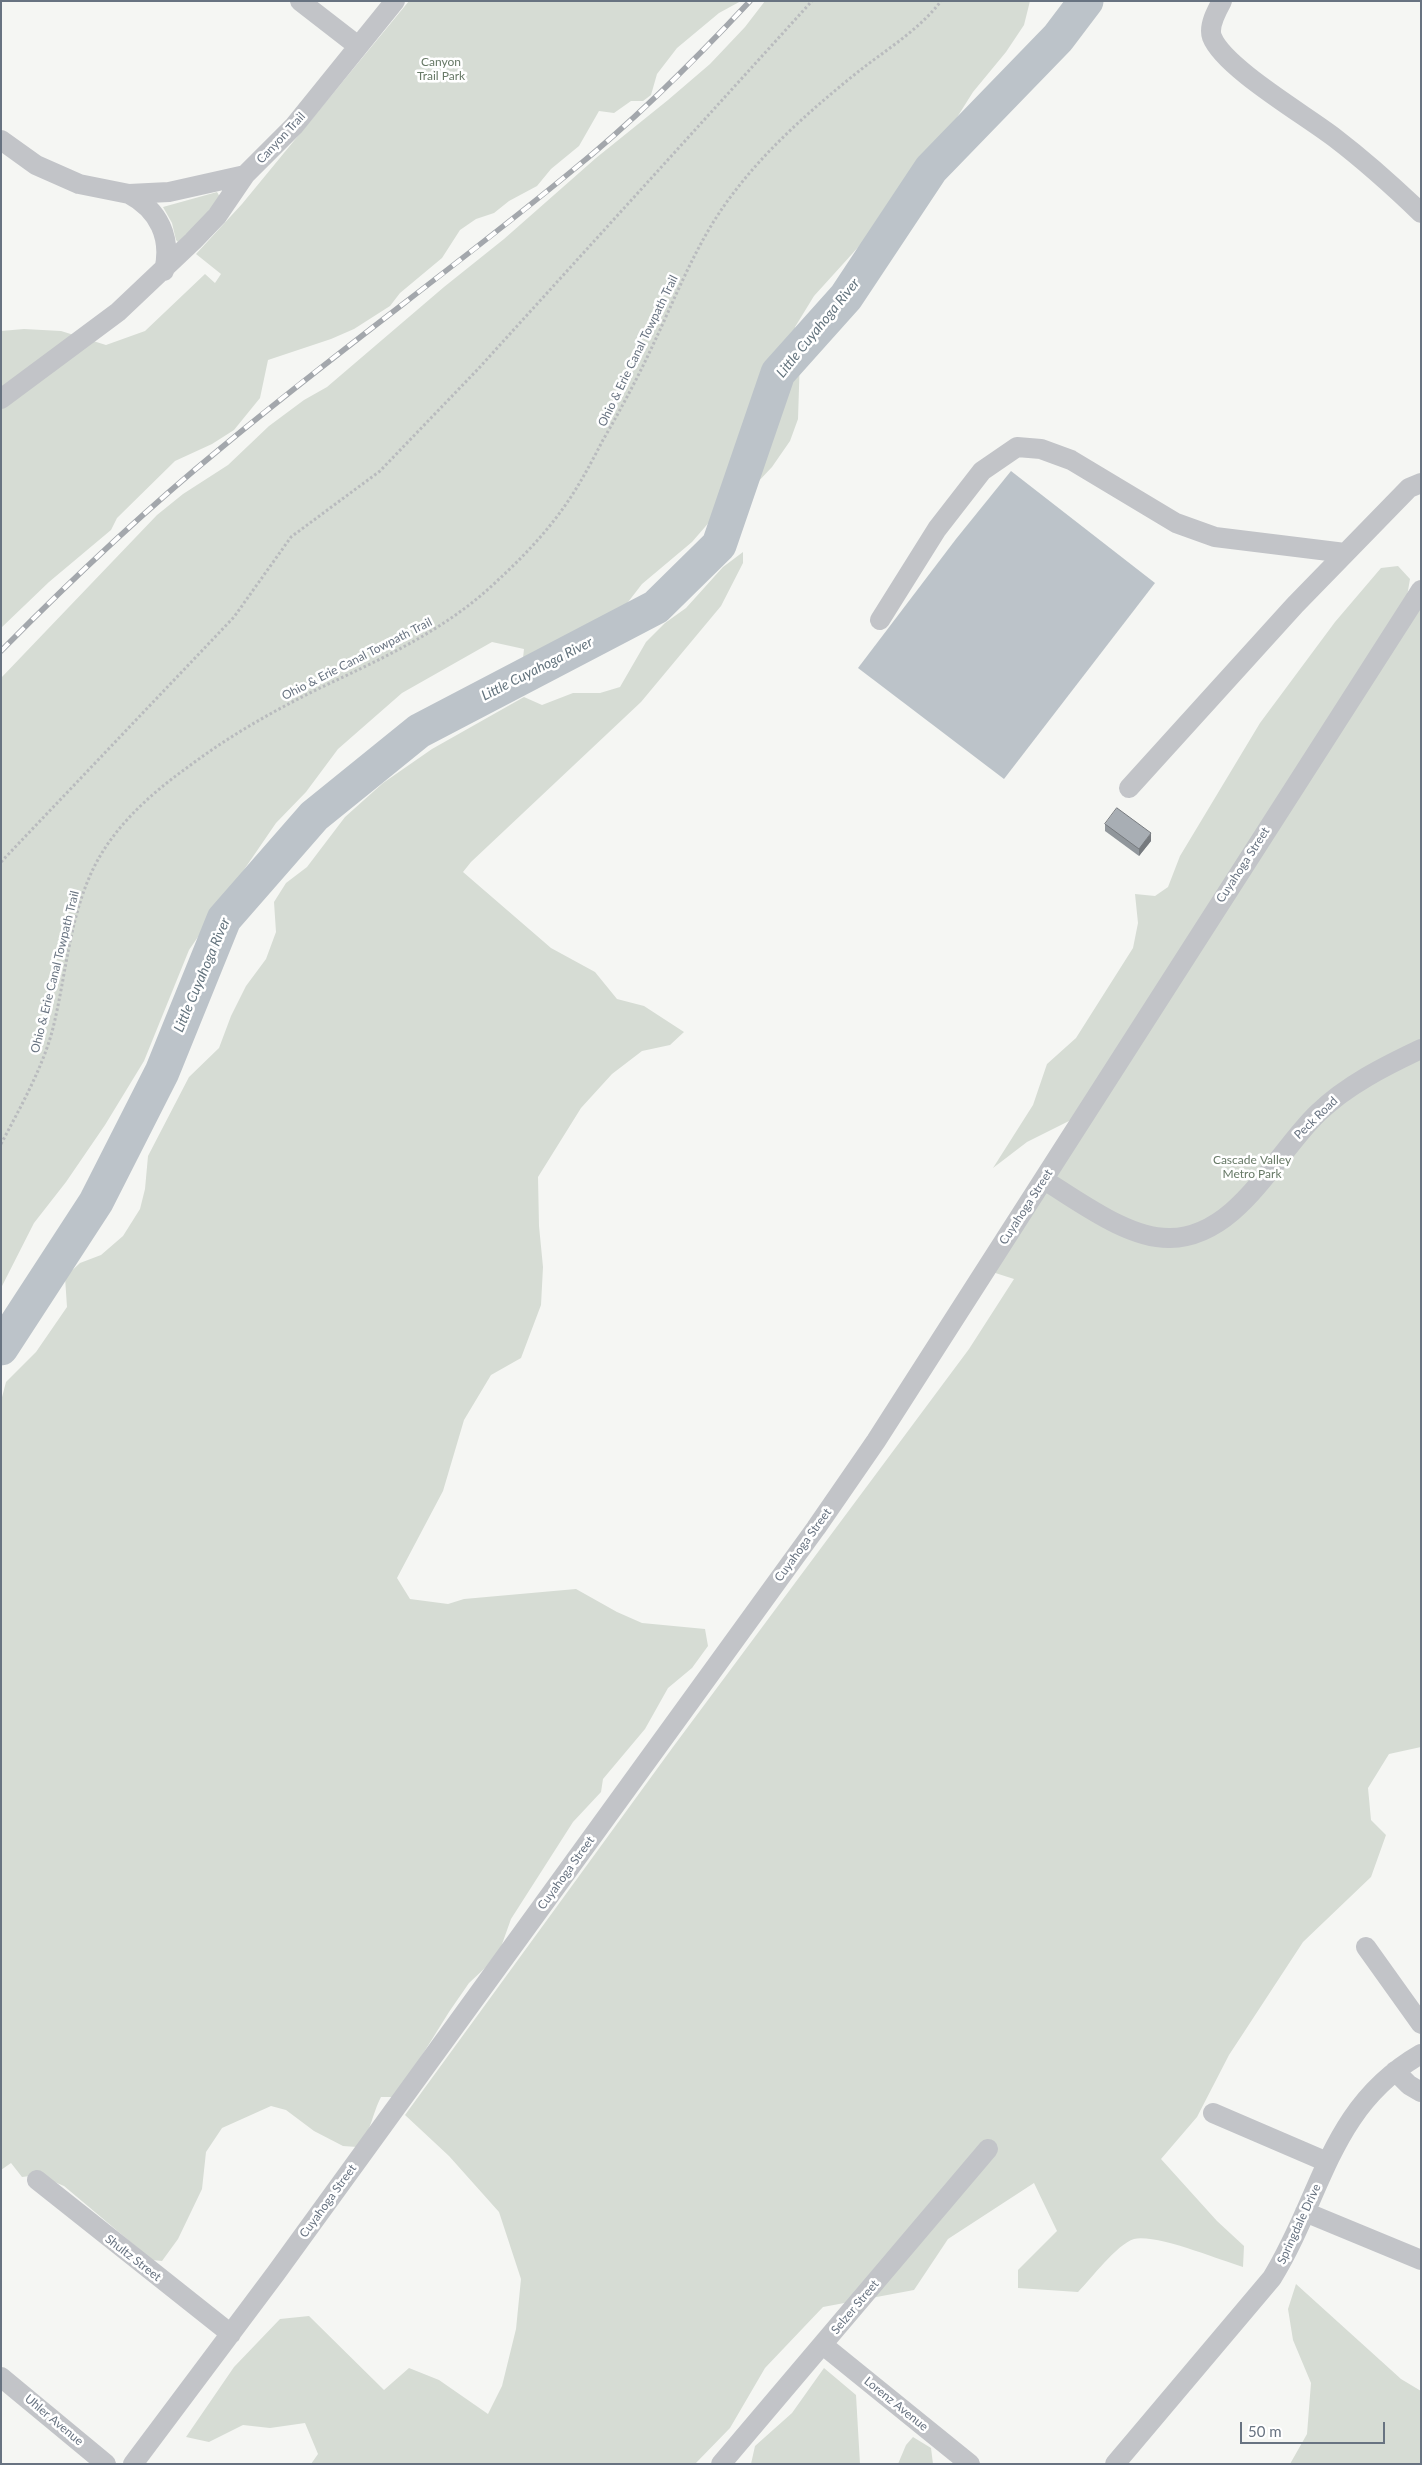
<!DOCTYPE html>
<html>
<head>
<meta charset="utf-8">
<style>
	body { margin:0 }
	#map { position:relative; width:1422px; height:2465px; overflow:hidden; background:#f5f6f3; font-family:Lato,sans-serif }
	canvas { display:block }
	.frame { position:absolute; inset:0; border:2px solid #687381; pointer-events:none }
	.scale { position:absolute; left:1240px; top:2422px; width:145px; height:22px; box-sizing:border-box; border:2px solid #687381; border-top:0; padding-left:6px; font-size:15px; line-height:18px; white-space:nowrap; color:#687381; -webkit-text-stroke:4px #fff; paint-order:stroke }
</style>
</head>
<body>
<div id="map">
<canvas width="1422" height="2465"></canvas>
<div class="frame"></div>
<div class="scale">50 m</div>
</div>
<script>
const ctx = document.querySelector('canvas').getContext('2d');
ctx.lineJoin = 'round';
function fillPath(path, color) {
  ctx.fillStyle = color;
  ctx.fill(path, 'evenodd');
}
function stroke(path, color, width, dash) {
  ctx.strokeStyle = color;
  ctx.lineWidth = width;
  ctx.lineCap = dash ? 'butt' : 'round';
  ctx.setLineDash(dash || []);
  ctx.stroke(path);
}
function drawText(font, color, halo, rows, align = 'center') {
  ctx.font = font + ' Lato,sans-serif';
  ctx.lineWidth = 5;
  ctx.setLineDash([]);
  ctx.textBaseline = 'middle';
  ctx.strokeStyle = halo;
  ctx.fillStyle = color;
  for (const [text, x, y, turn = 0] of rows) {
    ctx.save();
    ctx.translate(x, y);
    ctx.rotate((+turn || 0) * Math.PI / 180);
    ctx.textAlign = isNaN(turn) ? turn : align;
    if (halo) ctx.strokeText(text, 0, 0);
    ctx.fillText(text, 0, 0);
    ctx.restore();
  }
}
const green = new Path2D(`
	M409,1H741L719,13L677,48L657,74L651,95L643,101H631L614,113L599,111L579,146L551,169L537,186L509,201L494,213L476,219L460,230L442,258L400,293L390,306L354,329L331,339L268,360L260,398L234,430L212,444L175,461L117,518L111,530L49,582L1,628V331L24,329L61,331L106,345L145,331L205,274L215,283L221,274L196,254L242,204Z
	M765,1H1030L1024,25L1006,52L973,92L927,165L881,222L814,296L795,327L800,357L798,419L790,441L772,467L756,484L724,505L692,542L642,584L615,619L571,645L522,667L524,649L492,642L402,693L338,749L306,792L276,823L189,950L144,1061L105,1125L66,1182L34,1223L1,1288V678L157,515L183,494L228,465L269,426L304,400L327,387L444,287L504,239L596,158L668,100L710,64L745,27Z
	M217,192L220,197L202,219L178,242L176,240L172,223L163,207Z
	M743,552V563L721,606L641,702L471,862L463,872L551,948L595,972L617,999L644,1006L684,1032L670,1045L642,1051L612,1074L581,1108L538,1177L539,1226L543,1267L541,1305L521,1358L491,1375L464,1420L443,1491L397,1578L410,1599L448,1604L464,1599L576,1589L617,1612L642,1623L705,1629L708,1646L692,1668L668,1688L645,1729L603,1779L601,1792L573,1822L511,1919L501,1947L485,1968L469,1983L449,2012L396,2097H381C372,2114 371,2134 357,2147L343,2146L314,2131L286,2110L271,2106L222,2128L206,2152L202,2189L178,2239L162,2261L152,2260L64,2186L38,2175L22,2177L11,2163L1,2170V1401L6,1382L36,1352L67,1307L65,1277L80,1263L101,1255L123,1236L140,1209L145,1189L148,1156L189,1077L219,1048L231,1016L246,986L266,959L276,932L274,902L286,883L307,867L345,817L383,783L432,749L524,697L542,705L573,693H600L620,687L646,642L665,623L686,608L723,567Z
	M1398,566L1410,579L1404,614L1421,590V1747L1389,1754L1368,1788L1371,1820L1386,1835L1371,1877L1303,1942L1229,2055L1197,2117L1161,2159L1217,2221L1244,2246L1243,2267C1219,2260 1157,2234 1134,2239C1117,2244 1091,2279 1078,2292L1018,2288V2270L1057,2231L1034,2183L948,2239L914,2290L823,2307L765,2368L730,2428L695,2464H311L318,2454L305,2423L270,2428L243,2425L209,2442L186,2437L234,2367L280,2319L309,2316L384,2390L409,2368L439,2380L488,2414L502,2386L516,2329L521,2279L499,2212L449,2156L405,2115L673,1747L969,1349L1014,1279L986,1270L1083,1114L1027,1142L993,1168L1033,1105L1047,1064L1076,1038L1133,948L1138,923L1135,894L1155,896L1168,887L1180,856L1260,723L1335,622L1381,568Z
	M1296,2284L1401,2379L1421,2391V2464H1290L1307,2434L1311,2383L1293,2340L1288,2309Z
	M824,2368L856,2395L860,2464H751L755,2446L792,2413Z
	M913,2437L931,2448L933,2464H898L906,2445Z`);
const water = new Path2D(`
	M1011,471L1155,583L1004,779L858,668L956,539Z`);
const river = new Path2D(`
	M1,1348L96,1202L162,1072L224,919L314,816L419,731L656,607L719,545L778,373L846,297L931,169L1058,38L1086,1`);
const path = new Path2D(`
	M1,862L234,617L291,537L380,471L479,368L812,1
	M1,1144C20,1108 41,1071 52,1032C68,970 69,903 105,848C126,816 157,789 188,767C229,736 273,711 320,688C383,658 446,630 497,581C521,559 545,534 564,507C579,486 591,463 603,440C621,409 638,377 653,345C677,294 698,239 732,195C767,148 813,108 859,71C887,49 919,30 941,1`);
const minor = new Path2D(`
	M300,1L358,46
	M1222,1C1217,10 1208,26 1212,37C1224,68 1307,116 1335,138C1365,161 1394,187 1421,213
	M1,140L36,165L79,184L129,194L169,192L245,175
	M129,194C159,210 172,238 164,271
	M1,399L118,312L193,241L217,216L245,175L294,126L395,1
	M880,620L937,529L982,471L1017,447L1041,449L1071,460L1176,523L1215,537L1345,553
	M1129,788L1295,605L1409,488L1421,483
	M1044,1180C1079,1201 1128,1239 1170,1238C1238,1237 1275,1154 1318,1113C1347,1085 1385,1066 1421,1049
	M1366,1947L1421,2024
	M1395,2071L1409,2085L1421,2092
	M1213,2113L1327,2162
	M37,2180L231,2334
	M1305,2212L1421,2260
	M823,2345L970,2464
	M1,2377L106,2464
	M133,2464L276,2273L816,1528L876,1441L1421,590
	M721,2464L988,2149
	M1115,2464L1272,2278C1323,2195 1329,2107 1421,2054`);
const rail = new Path2D(`
	M1,651C71,580 144,511 221,448C336,352 458,265 573,170C636,119 694,61 750,1`);
const wall = new Path2D(`
	M1105,824L1151,841L1139,856L1105,831Z`);
const shadedWall = new Path2D(`
	M1151,833V841L1139,856V849Z`);
const building = new Path2D(`
	M1117,808L1151,833L1139,849L1105,824Z`);
const parkNames = [
	["Canyon",441,62],
	["Trail Park",441,76],
	["Cascade Valley",1252,1160],
	["Metro Park",1252,1174]
];
const streetNames = [
	["Canyon Trail",281,138,-47],
	["Ohio & Erie Canal Towpath Trail",638,351,-64],
	["Ohio & Erie Canal Towpath Trail",357,659,-27],
	["Cuyahoga Street",1243,865,-57],
	["Ohio & Erie Canal Towpath Trail",55,972,-76],
	["Peck Road",1316,1118,-44],
	["Cuyahoga Street",1026,1207,-57],
	["Cuyahoga Street",803,1545,-54],
	["Cuyahoga Street",566,1873,-54],
	["Cuyahoga Street",328,2201,-54],
	["Springdale Drive",1299,2224,-65],
	["Shultz Street",133,2258,38],
	["Selzer Street",855,2307,-50],
	["Lorenz Avenue",896,2404,39],
	["Uhler Avenue",54,2420,40]
];
const waterNames = [
	["Little Cuyahoga River",818,328,-51],
	["Little Cuyahoga River",537,669,-27],
	["Little Cuyahoga River",202,975,-67]
];
fillPath(green, '#d6dcd4');
fillPath(water, '#bcc3c9');
stroke(river, '#bcc3c9', 35);
stroke(path, '#b9bbbe', 3, [2.5, 2.5]);
stroke(minor, '#c2c4c8', 20);
stroke(rail, '#a3a7ac', 5.5);
stroke(rail, '#fff', 4, [11]);
fillPath(wall, '#90969b');
fillPath(shadedWall, '#767a7e');
fillPath(building, '#a8aeb4');
stroke(building, '#767a7e', 1);
drawText('12px', '#677966', '#fff', parkNames);
drawText('12px', '#687381', '#fff', streetNames);
drawText('italic 14px', '#63737d', '#fff', waterNames);
</script>
</body>
</html>
